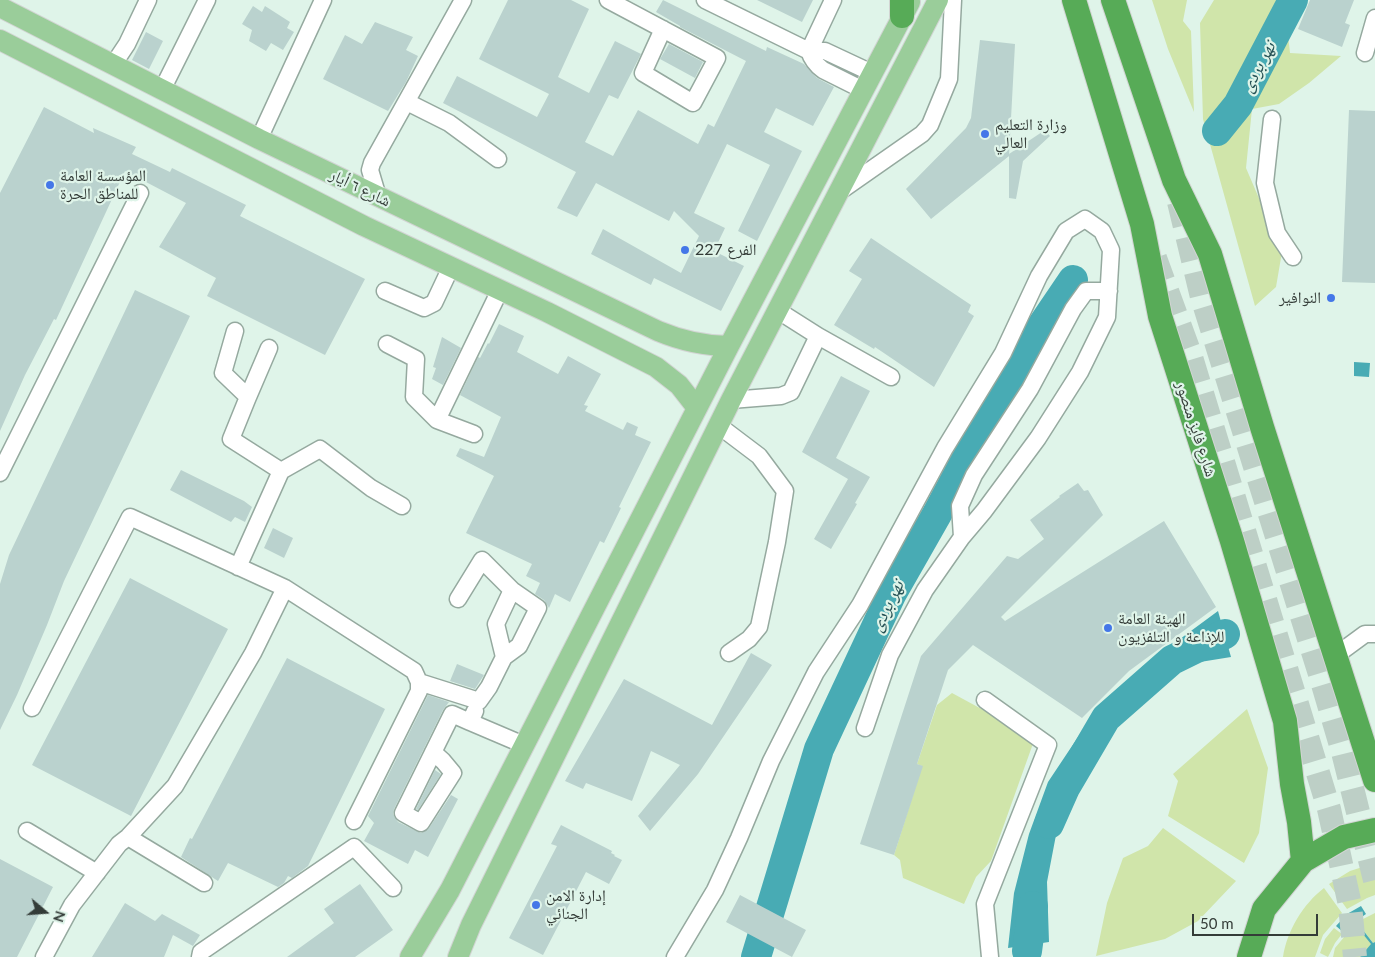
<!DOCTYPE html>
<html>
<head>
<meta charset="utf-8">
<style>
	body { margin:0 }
	#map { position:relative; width:1375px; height:957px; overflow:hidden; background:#dff4e9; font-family:Lato,sans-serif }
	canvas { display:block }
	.north { position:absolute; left:20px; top:887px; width:50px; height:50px; -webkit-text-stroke:4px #dff4e9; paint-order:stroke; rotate:108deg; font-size:14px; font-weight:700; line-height:20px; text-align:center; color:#343c38 }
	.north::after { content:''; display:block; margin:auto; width:18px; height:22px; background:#343c38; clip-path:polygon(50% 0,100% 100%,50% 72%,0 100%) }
	.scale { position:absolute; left:1192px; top:914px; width:126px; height:22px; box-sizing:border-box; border:2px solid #343c38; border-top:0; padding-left:6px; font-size:15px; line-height:18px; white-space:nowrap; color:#343c38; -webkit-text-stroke:4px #dff4e9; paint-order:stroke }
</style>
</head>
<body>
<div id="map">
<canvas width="1375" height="957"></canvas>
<div class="north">N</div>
<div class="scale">50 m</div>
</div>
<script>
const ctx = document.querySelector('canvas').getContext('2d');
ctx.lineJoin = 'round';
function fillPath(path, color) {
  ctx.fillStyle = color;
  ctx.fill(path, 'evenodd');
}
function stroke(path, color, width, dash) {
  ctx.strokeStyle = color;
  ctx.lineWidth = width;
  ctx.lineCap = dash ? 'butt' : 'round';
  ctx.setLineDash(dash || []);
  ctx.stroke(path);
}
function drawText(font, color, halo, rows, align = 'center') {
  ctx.font = font + ' Lato,"Noto Naskh Arabic",sans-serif';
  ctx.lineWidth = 4.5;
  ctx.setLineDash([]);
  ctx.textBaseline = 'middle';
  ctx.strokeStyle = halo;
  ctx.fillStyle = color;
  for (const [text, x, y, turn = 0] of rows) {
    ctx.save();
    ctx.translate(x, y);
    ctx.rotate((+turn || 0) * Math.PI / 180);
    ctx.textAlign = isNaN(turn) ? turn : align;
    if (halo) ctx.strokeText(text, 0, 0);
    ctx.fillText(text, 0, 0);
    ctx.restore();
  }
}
const green = new Path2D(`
	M1152,0H1187L1183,21L1191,31L1194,112L1168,49Z
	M1214,0H1284L1290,53L1341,56L1309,83L1279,104L1252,109L1246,168L1282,252L1276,287L1255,306L1203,119L1200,23Z
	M952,693L1035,738L991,861L976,877L964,904L903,878L900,860L894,855L922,766L917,764L937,705Z
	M1247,709L1268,768L1259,833L1244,863L1168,816L1178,781L1173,774Z
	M1163,828L1236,881L1198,921L1165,939L1096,956L1107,903L1123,858L1148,846Z
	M1375,863V895L1367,898L1347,909L1329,884L1350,871Z
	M1324,888L1342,913L1323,935L1315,957H1283C1287,931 1303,904 1324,888Z
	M1375,913V942L1373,943L1357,922Z
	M1355,924L1372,944L1360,957H1333L1335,948Z
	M1334,928L1342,934L1335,943L1328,957L1320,953L1325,939Z`);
const water = new Path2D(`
	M1354,362L1370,363L1369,377L1354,376Z
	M1218,611L1231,657L1163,668L1106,718L1065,788L1047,882L1049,942L1008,948L1014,893L1029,834L1048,782L1090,719L1142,667Z
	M1361,906L1366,914L1356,921L1373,943L1375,942V957H1360L1371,944L1354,923L1343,932L1336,926L1347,914Z`);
const river = new Path2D(`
	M1217,131L1238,105L1293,0
	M1049,824L1065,788L1106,718L1172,660L1225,634
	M1027,951L1033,906
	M756,957L819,749L892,593L937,514L1018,361L1073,280`);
const building = new Path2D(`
	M508,0H571L589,9L558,77L589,93L615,41L641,54L618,99L609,95L585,142L613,156L638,110L698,144L708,124L714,127L746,61L680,27V26L656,12L663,0L766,51L767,47L804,64L817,78L834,87L813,126L776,108L764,132L802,151L757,241L738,231L770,165L727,144L694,213L725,228L714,251L744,266L721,311L654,278L651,285L591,254L603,229L681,273L699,236L674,211L669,221L596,183L577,217L557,208L576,172L443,103L457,76L537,117L549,94L479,59Z
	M757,0H813L802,22Z
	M1310,0H1354L1345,23L1350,25L1342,47L1298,29Z
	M253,6L262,12L265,6L290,22L287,28L294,32L283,50L271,43L266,51L249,41L252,30L242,24Z
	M375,22L413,37L406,50L418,56L406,82L388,111L323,79L345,35L362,44Z
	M146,32L163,41L149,69L132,60Z
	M980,40L1015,44L1009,156L931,219L906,189L966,128L971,118Z
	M669,44L703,62L695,78L660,59Z
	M44,107L94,133L93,128L136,147L132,154L170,172L172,168L246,205L240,216L365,279L325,355L207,296L216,278L159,247L186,203L125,171L56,320L54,319L25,375L0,431V193Z
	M1349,110L1375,111V283L1342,282Z
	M1045,130L1050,136L1023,161L1016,199L1009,198V154Z
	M871,238L971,305L968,312L974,316L934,387L875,347L874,349L834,325L862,279L849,271Z
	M135,290L190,316L64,581L47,625L17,695L0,730V584L9,555Z
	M499,324L524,336L517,352L558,374L568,356L601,374L584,405L588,406L585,411L623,430L627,422L638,427L635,435L651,442L619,507L621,508L604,543L600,541L570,602L555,594L549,608L544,600L535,594L540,583L526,576L532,564L466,533L494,476L456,456L460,448L484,457L501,417L460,395L478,357L480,358L488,343L489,344Z
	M442,337L461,348L443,385L432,379L436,368L433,367Z
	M841,376L870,391L836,458L870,477L855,503L857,504L831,549L814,539L848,479L802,452Z
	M181,470L244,501L252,507L245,522L235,517L231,522L170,490Z
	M1078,483L1084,491L1088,490L1103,515L1001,617L1005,621L1164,521L1216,607L1129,671L1082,718L973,645L948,670L917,764L923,766L894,855L860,844L921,656L1007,556L1018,559L1044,539L1030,520L1060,497L1059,496Z
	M273,528L293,538L284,558L264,548Z
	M130,578L228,629L131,816L32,765Z
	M751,653L772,665L698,774L650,831L638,816L680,765L651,751L632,801L586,783L583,789L565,781L624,679L712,725Z
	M287,658L385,709L308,866L292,878L288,876L284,883L278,887L228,863L218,881L181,857L190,838L192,839Z
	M457,664L484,675L475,689L450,681Z
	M428,695L449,702L443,710L394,809L393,814L398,822L421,833L429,828L451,795L458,799L428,857L415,850L408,864L364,841L374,823L368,816Z
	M435,770L441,774L418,810L416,809Z
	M561,825L612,851L611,853L615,855L614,856L622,860L609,884L586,872L543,955L509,938L557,846L551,844Z
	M0,859L53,887L17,957H0Z
	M360,884L393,930L355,957H287L334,923L324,909Z
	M740,895L806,930L792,957L726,922Z
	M125,903L155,921L162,914L200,935L193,946L173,935L164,957H92Z`);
const highwayTunnel = new Path2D(`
	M1179,202L1202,297L1320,674L1343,752L1375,880
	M1155,258L1190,354L1329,809L1350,905L1355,957`);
const minor = new Path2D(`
	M608,0L717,58L693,103L643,73L663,29
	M705,0L809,51H825L872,73
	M833,0L809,51C812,60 816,65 823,70L863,90
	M1365,53L1375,18
	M113,65L127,44L148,0
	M162,90L207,0
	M407,102L449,123L498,159
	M1272,119L1265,183L1277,233L1293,257
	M259,139L323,0
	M839,192L922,134L930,125L949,79L953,0
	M378,197L370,170L372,163L463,0
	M385,291L424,308L434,303L451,267
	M235,331L223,373L248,397L231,439L281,471L238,567
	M818,336L891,377
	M387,344L416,359L414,397L437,420L474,434
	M248,397L269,348
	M731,400L781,396L791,392L818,336L777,310
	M437,420L500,290
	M718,425L759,456L785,491L777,542L759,627L749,639L729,653
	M281,471L320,449L371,488L402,506
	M0,473L140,193
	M962,537L960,506L974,475L1030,389L1073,309L1086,291H1109
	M458,599L482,560L512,590
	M1335,656L1365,634H1375
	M419,682L479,701L489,687L504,657L519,646L538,608L512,590L496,624L504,657
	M985,700L1048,745L985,904L990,957
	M32,708L130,517L285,588L414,671L419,682V691L354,821
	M475,711L470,722L524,745
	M433,752L443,761L453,773L421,823L403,813L452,714L470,722
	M27,831L97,873
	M128,837L204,883
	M44,957L72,905L119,844L128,837L175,786L253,653L285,588
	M200,957L201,952L354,847L393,888
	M675,957L715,890L739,838L771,761L816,672L860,605L945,448L1003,353L1039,276L1066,231L1085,219L1102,231L1111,250L1107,317L1080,372L1038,438L984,511L962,537L925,590L890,655L865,728`);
const major = new Path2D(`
	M0,7L259,139L658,331C682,341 703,346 729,346
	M0,40L364,226L547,312L656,367L679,385L697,408
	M410,957L450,890L729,346L910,2
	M458,957L471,925L731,400L938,0`);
const highway = new Path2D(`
	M902,0V16
	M1074,0L1142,224L1160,316L1232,541L1285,721L1292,784L1299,822L1303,861
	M1113,0L1174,180L1210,254L1262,427L1375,780
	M1249,957L1264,909L1303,861L1344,837L1375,830`);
const markers = [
	[985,134,5,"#4477e8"],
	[50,185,5,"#4477e8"],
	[685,250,5,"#4477e8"],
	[1331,298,5,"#4477e8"],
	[1108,628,5,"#4477e8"],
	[536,905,5,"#4477e8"]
];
const poiNames = [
	["وزارة التعليم",995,125],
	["العالي",995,143],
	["المؤسسة العامة",60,176],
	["للمناطق الحرة",60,194],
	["الفرع 227",695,250],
	["النوافير",1321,298,"right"],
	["الهيئة العامة",1118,619],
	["للإذاعة و التلفزيون",1118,637],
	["إدارة الامن",546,896],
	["الجنائي",546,914]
];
const streetNames = [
	["شارع ٦ أيار",360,188,26],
	["شارع فايز منصور",1196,429,72]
];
const waterNames = [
	["نهر بردى",1258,67,-62],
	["نهر بردى",887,606,-64]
];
fillPath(green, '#d0e5aa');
fillPath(water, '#48abb4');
stroke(river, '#48abb4', 30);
fillPath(building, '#bad2ce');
stroke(highwayTunnel, '#bdcfc6', 24, [24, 12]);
stroke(minor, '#95a99f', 19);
stroke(major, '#d2d4d3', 22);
stroke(highway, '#d2d4d3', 26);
stroke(minor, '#fff', 16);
stroke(major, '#9acd9a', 20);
stroke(highway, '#57ab57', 24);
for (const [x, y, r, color] of markers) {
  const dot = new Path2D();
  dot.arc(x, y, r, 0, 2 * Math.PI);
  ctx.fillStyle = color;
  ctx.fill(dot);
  stroke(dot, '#dff4e9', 2);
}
drawText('16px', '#343c38', '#dff4e9', poiNames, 'left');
drawText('16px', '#343c38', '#dff4e9', streetNames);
drawText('italic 18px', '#255155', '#dff4e9', waterNames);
</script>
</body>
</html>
